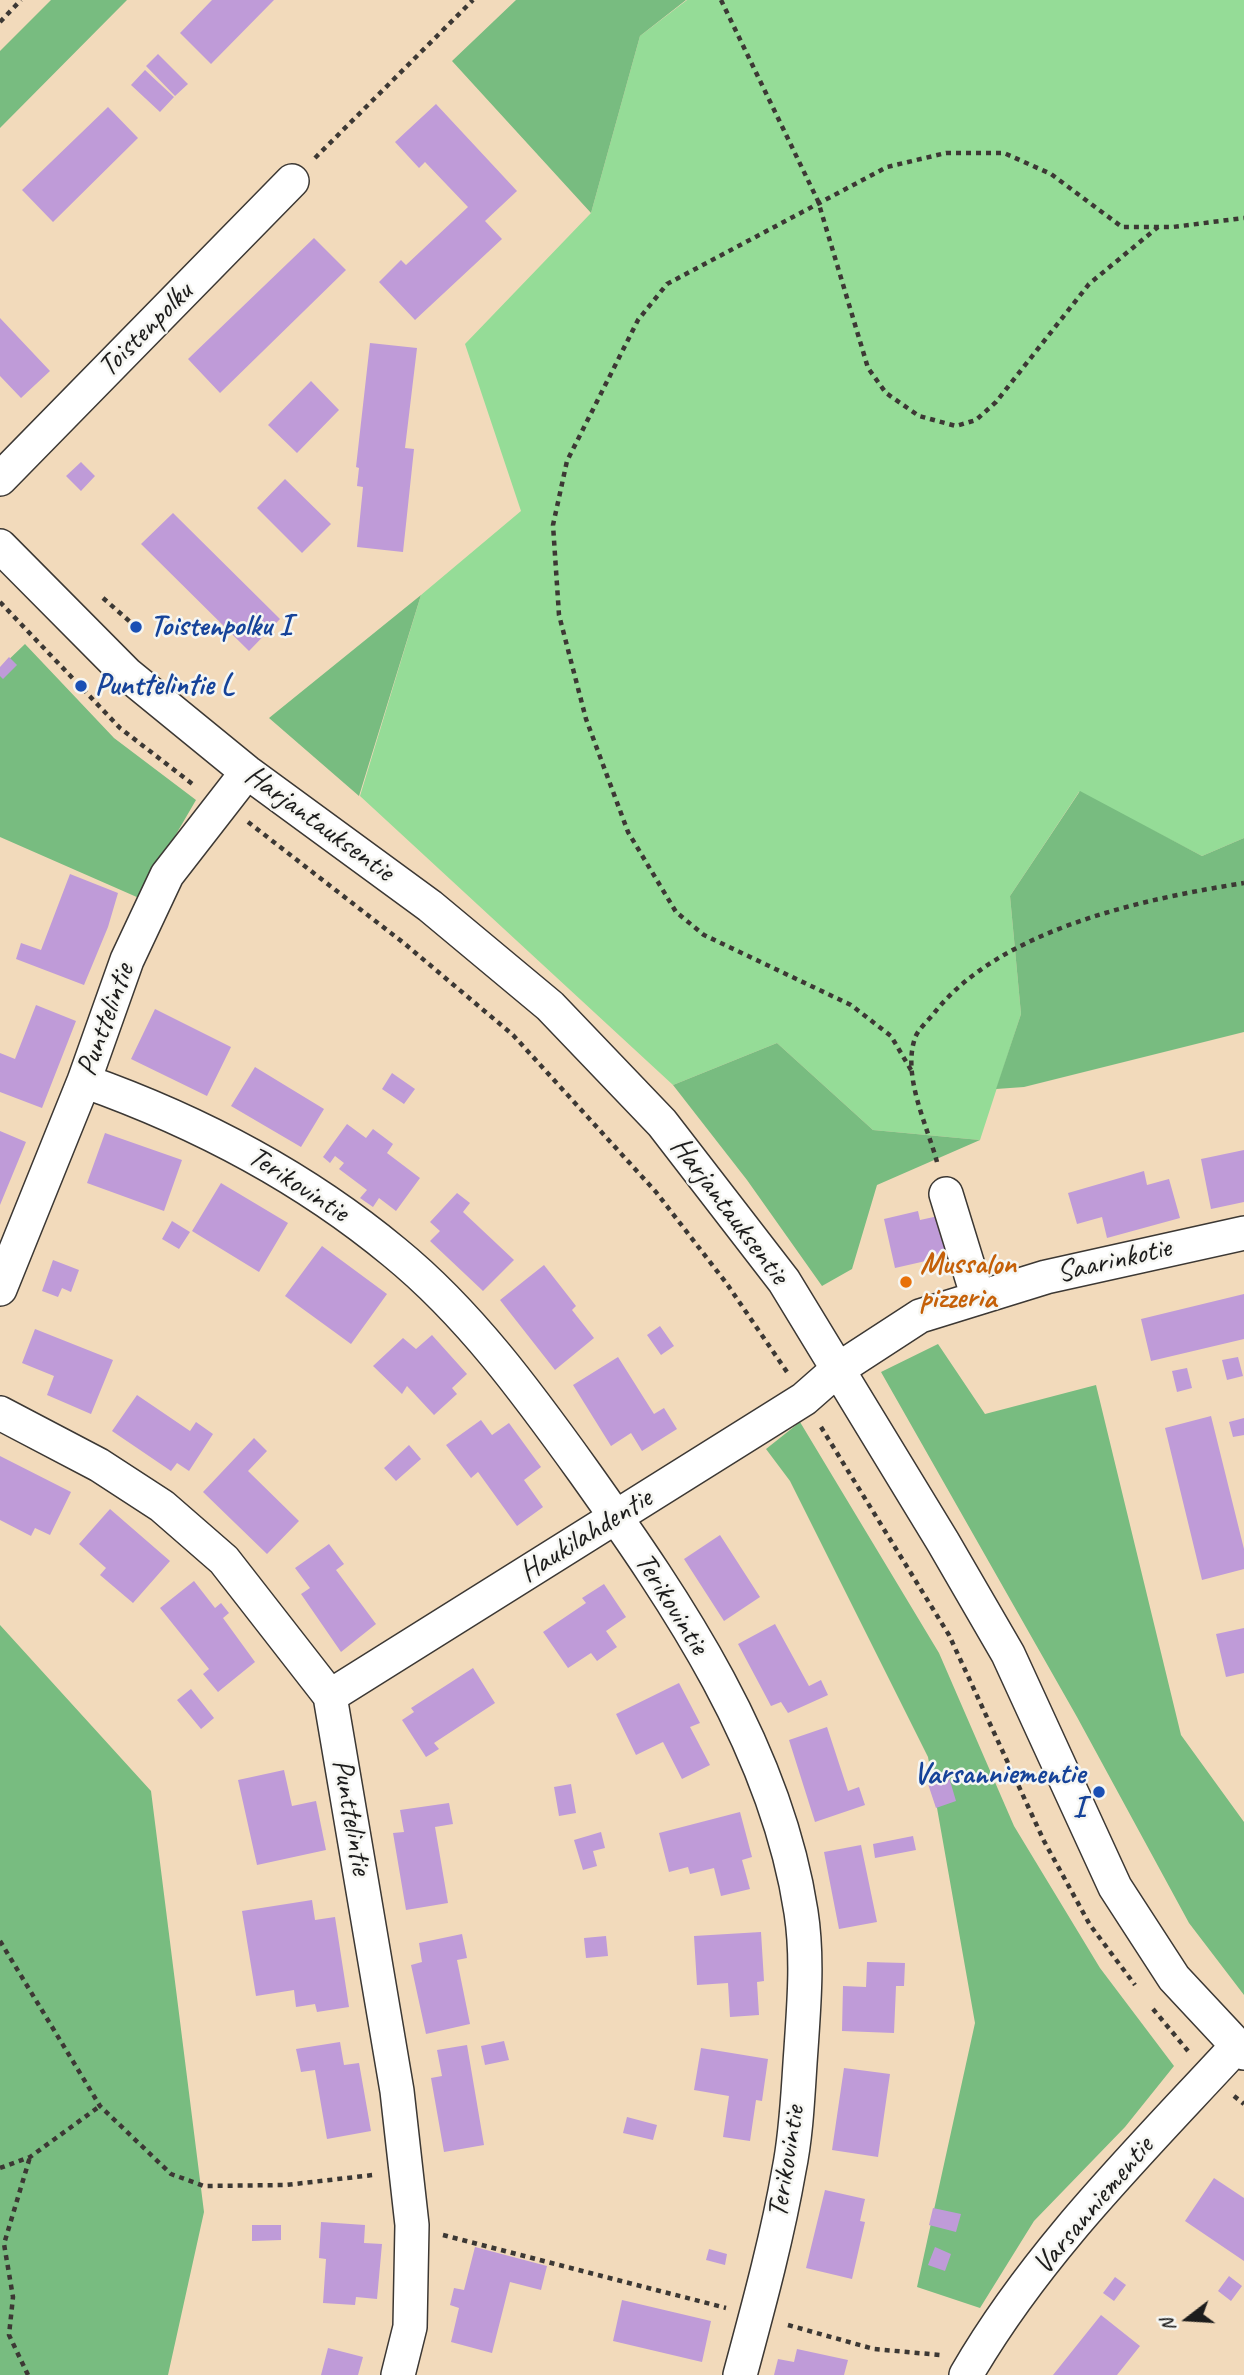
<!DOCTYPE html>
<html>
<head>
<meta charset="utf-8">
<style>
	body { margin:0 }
	#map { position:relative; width:1244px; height:2375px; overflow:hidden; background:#f2dabb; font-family:Caveat,sans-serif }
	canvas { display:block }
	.north { position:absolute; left:1153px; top:2284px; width:70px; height:70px; -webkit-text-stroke:5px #f6f6f2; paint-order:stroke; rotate:253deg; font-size:19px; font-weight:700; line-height:28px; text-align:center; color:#1c1c1c }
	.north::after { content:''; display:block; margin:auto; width:24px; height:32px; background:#1c1c1c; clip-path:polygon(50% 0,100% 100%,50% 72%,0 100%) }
</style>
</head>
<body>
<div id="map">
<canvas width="1244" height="2375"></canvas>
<div class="north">N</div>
</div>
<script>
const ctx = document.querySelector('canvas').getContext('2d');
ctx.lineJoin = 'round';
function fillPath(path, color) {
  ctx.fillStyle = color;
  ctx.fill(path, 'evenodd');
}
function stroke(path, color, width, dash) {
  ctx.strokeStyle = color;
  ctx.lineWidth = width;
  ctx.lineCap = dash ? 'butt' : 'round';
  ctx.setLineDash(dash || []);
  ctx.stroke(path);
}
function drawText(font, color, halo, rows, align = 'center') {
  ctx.font = font + ' Caveat,sans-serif';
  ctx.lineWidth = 5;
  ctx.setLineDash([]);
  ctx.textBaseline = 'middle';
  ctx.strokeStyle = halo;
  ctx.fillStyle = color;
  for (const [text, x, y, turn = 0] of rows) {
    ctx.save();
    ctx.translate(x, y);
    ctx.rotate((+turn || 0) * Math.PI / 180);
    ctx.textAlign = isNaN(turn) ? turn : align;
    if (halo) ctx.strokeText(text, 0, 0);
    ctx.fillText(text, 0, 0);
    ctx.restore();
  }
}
const green = new Path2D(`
	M687,0H1244V838L1202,856L1079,792L1010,896L1021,1014L980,1140L873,1130L777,1043L673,1085L360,796L421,595L521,511L465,344L591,213L640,36Z`);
const forest = new Path2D(`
	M51,0H127L0,128V51Z
	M516,0H686L640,36L591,213L452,61Z
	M421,595L359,796L269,718Z
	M25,644L114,738L196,800L139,898L0,837V668Z
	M1080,791L1202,856L1244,838V1032L1024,1087L996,1089L1021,1014L1010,896Z
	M777,1043L873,1130L980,1140L877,1185L852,1269L822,1286L747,1180L673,1085Z
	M938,1344L985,1414L1096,1385L1181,1735L1244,1822V1995L1189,1923L1077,1717L881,1372Z
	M800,1422L939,1653L1014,1826L1100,1968L1174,2066L1125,2127L1034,2221L980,2308L917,2287L975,2023L928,1757L790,1481L766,1449Z
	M0,1625L151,1791L204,2212L168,2375H0Z`);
const building = new Path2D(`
	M212,0H274L211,64L180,33Z
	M158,54L188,84L175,96L146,66Z
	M145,70L174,97L160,112L131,85Z
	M436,104L517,191L485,221L502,239L415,320L379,282L401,260L406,265L468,207L425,162L419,168L395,142Z
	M108,107L138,138L53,222L22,190Z
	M314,238L346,270L220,393L188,359Z
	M0,318L50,371L21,398L0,376Z
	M370,343L417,348L405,448L414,449L403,552L357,547L363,487L357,486L359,468L356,467Z
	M311,381L339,410L297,453L268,425Z
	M81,462L95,476L81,491L66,476Z
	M285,479L331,524L302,553L257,508Z
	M173,513L280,619L249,651L141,544Z
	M9,657L17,665L3,679L0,676V667Z
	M70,874L118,893L108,927L84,985L16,959L21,943L41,950Z
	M36,1005L76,1021L42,1108L0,1092V1053L15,1059Z
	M155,1009L231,1047L207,1096L131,1059Z
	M255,1067L324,1109L301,1147L231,1106Z
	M392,1073L415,1089L404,1104L382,1089Z
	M347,1124L366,1138L373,1129L393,1144L387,1153L420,1178L396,1211L379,1198L373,1207L360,1198L367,1190L339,1169L344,1163L335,1156L330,1163L323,1157Z
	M0,1131L26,1142L0,1205Z
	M105,1133L182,1160L164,1211L87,1183Z
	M1244,1150V1202L1211,1209L1201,1159Z
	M1144,1171L1147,1185L1169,1179L1180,1218L1107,1238L1102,1217L1077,1224L1068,1193Z
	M221,1183L288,1223L259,1272L192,1231Z
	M457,1193L470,1203L463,1212L514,1260L483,1291L430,1241L440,1231L430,1222Z
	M918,1211L920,1220L943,1215L952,1255L895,1268L884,1219Z
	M172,1221L190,1232L179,1249L162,1239Z
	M322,1246L387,1294L351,1344L285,1296Z
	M53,1260L79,1270L71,1292L62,1288L58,1297L42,1291Z
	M544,1265L576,1306L572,1310L594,1338L555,1370L500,1300Z
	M1244,1294V1339L1151,1361L1141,1319Z
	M660,1326L674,1346L661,1355L647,1335Z
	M35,1329L113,1360L91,1414L47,1395L54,1376L22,1363Z
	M432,1335L467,1374L452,1388L457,1394L434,1415L407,1386L402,1394L373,1366L403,1338L416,1349Z
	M618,1357L654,1414L664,1408L677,1429L642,1451L631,1433L611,1446L573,1385Z
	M1238,1357L1243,1376L1227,1380L1222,1360Z
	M1187,1368L1192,1388L1177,1392L1172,1371Z
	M137,1395L190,1431L196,1422L213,1434L189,1471L177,1463L171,1471L112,1431Z
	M1211,1416L1244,1549V1569L1202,1580L1165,1428Z
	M1244,1418V1435L1233,1437L1229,1422Z
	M481,1420L492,1435L509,1423L541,1467L524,1480L543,1507L517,1526L478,1472L471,1478L446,1445Z
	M254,1438L267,1451L248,1471L299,1521L267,1554L203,1492Z
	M409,1445L421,1459L396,1481L384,1468Z
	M0,1456L71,1492L50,1535L35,1528L31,1536L0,1520Z
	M110,1509L170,1561L133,1603L100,1575L106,1568L79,1544Z
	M720,1535L760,1597L724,1621L684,1559Z
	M329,1544L344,1564L336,1570L376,1624L341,1652L301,1594L310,1588L295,1568Z
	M194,1581L215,1608L221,1603L229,1613L223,1618L255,1662L218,1692L203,1674L209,1669L160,1608Z
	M604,1584L626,1617L606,1631L617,1647L597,1661L591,1653L568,1668L543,1632L586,1603L582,1598Z
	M775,1624L809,1686L821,1680L828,1695L788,1713L781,1702L771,1706L738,1644Z
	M1244,1628V1673L1226,1677L1216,1634Z
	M473,1668L495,1703L434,1743L439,1749L426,1757L402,1720L414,1712L411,1708Z
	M679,1683L700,1723L690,1727L710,1765L682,1779L663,1742L636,1755L616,1714Z
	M191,1689L214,1718L201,1729L177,1700Z
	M827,1727L848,1791L859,1787L865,1805L815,1822L789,1740Z
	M284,1770L292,1806L316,1801L326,1850L257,1865L238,1780Z
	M948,1774L956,1801L936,1808L927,1781Z
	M571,1784L576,1813L559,1816L554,1787Z
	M449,1803L453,1824L435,1827L448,1903L406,1910L393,1833L404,1832L400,1810Z
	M740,1812L752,1857L742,1860L750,1889L721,1896L714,1868L690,1874L688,1867L669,1872L659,1833Z
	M601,1832L605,1848L593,1851L597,1866L583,1870L574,1840Z
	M913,1836L916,1850L875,1858L873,1844Z
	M861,1845L877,1922L839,1929L824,1852Z
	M312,1900L315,1920L335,1917L349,2007L317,2012L315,2004L296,2007L294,1990L256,1996L242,1911Z
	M761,1932L764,1981L757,1982L759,2015L730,2017L728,1983L697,1985L694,1936Z
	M462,1934L467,1958L457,1960L470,2024L426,2034L411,1965L422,1962L419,1943Z
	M606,1936L608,1956L586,1958L584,1938Z
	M867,1962L905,1963L904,1986H896L894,2033L842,2031L843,1986L866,1987Z
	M504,2041L509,2060L485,2065L481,2046Z
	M340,2042L344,2065L359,2063L371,2131L327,2139L315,2070L301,2072L296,2049Z
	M467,2045L484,2145L444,2152L431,2078L442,2076L437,2050Z
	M701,2048L768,2059L762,2101L756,2100L750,2141L723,2137L729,2096L694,2090Z
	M844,2068L890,2074L878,2157L832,2150Z
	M627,2117L657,2125L653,2140L623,2133Z
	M1214,2178L1244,2198V2261L1185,2221Z
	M825,2190L865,2199L860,2221L865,2222L852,2279L806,2268Z
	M933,2208L961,2214L956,2232L929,2225Z
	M321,2222L365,2225L364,2243L382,2244L377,2299L356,2297L355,2305L323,2303L326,2259L319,2258Z
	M252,2225H281V2240L252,2241Z
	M475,2247L547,2266L541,2290L510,2282L492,2353L451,2342L459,2308L450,2305L454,2288L464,2290Z
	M935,2247L951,2254L945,2271L928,2265Z
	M709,2249L727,2254L725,2265L706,2260Z
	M1229,2276L1242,2286L1231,2301L1218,2291Z
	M1115,2277L1126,2285L1114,2301L1103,2293Z
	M622,2300L711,2321L702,2362L613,2341Z
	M1101,2315L1140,2346L1117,2375H1053Z
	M328,2348L363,2357L358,2375H321Z
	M797,2349L848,2360L844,2375H774L778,2359L794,2362Z`);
const path = new Path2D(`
	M721,0L818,201L868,368L886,393L919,416L956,426L976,420L996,402L1089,284L1158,227
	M0,22L21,0
	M315,158L473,0
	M103,598L136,627
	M0,602L120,728L195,786
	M248,822L405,944L513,1035L656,1192L727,1284L787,1372
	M911,1070L891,1036L851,1005L704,935L676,912L628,832L586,719L559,615L553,525L567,461L638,320L667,284L887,167L946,153H1004L1051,174L1122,227H1173L1244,218
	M937,1162C927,1125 902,1076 915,1038C918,1029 929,1020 935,1012C1001,929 1143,899 1244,883
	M821,1427L949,1635L1044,1841L1090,1925L1135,1985
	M0,1941L100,2106L171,2174L204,2186L286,2185L373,2175
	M1153,2009L1188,2051
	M1234,2096L1244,2104
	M0,2168L30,2157L100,2106
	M443,2235L726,2308
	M788,2325L874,2349L940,2355
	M28,2375L9,2335L13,2297L4,2244L30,2157`);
const minor = new Path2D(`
	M0,479L292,181
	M0,546L127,674L247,772L430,906L550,1006L662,1123L784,1281L943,1542L1008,1654L1115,1887L1174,1978L1244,2053
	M84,1081C197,1121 301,1175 394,1252C469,1313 528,1394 584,1472C678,1604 776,1748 801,1912C808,1957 804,2004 801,2049C798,2089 797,2131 789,2170C777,2239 758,2308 740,2375
	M946,1194L978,1298
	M0,1289L84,1081L127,960L167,875L247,772
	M0,1413L99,1465L162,1506L224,1560L330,1696L397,2091L412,2225L410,2327L398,2375
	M330,1696L804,1399L837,1370L920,1316L1046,1277L1244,1233
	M966,2375C1037,2252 1140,2151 1236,2047`);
const markers = [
	[136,627,7,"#1a4fb4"],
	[81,686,7,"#1a4fb4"],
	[906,1282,7,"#e8710a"],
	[1099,1792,7,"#1a4fb4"]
];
const streetNames = [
	["Toistenpolku",146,330,-45],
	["Harjantauksentie",319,824,36],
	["Punttelintie",106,1020,-70],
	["Terikovintie",298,1185,33],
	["Harjantauksentie",729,1211,53],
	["Saarinkotie",1114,1261,-13],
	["Haukilahdentie",586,1536,-32],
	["Terikovintie",671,1604,58],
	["Punttelintie",351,1817,80],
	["Terikovintie",787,2162,-81],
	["Varsanniementie",1094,2206,-50]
];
const transitNames = [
	["Toistenpolku I",150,627],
	["Punttelintie L",95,686],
	["Varsanniementie",1085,1775,"right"],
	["I",1085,1809,"right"]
];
const foodNames = [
	["Mussalon",920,1265],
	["pizzeria",920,1299]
];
fillPath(green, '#95dc97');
fillPath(forest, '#78bc80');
fillPath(building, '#bf9bd8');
stroke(minor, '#3c3834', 36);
stroke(path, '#3c3834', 4.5, [5, 5]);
stroke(minor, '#fff', 33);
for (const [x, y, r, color] of markers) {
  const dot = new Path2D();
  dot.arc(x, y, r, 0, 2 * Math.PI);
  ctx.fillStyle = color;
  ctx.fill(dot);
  stroke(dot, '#f6f6f2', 2.5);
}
drawText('30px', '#1c1c1c', '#f6f6f2', streetNames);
drawText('bold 30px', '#164399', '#f6f6f2', transitNames, 'left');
drawText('bold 30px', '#c56008', '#f6f6f2', foodNames, 'left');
</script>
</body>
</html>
